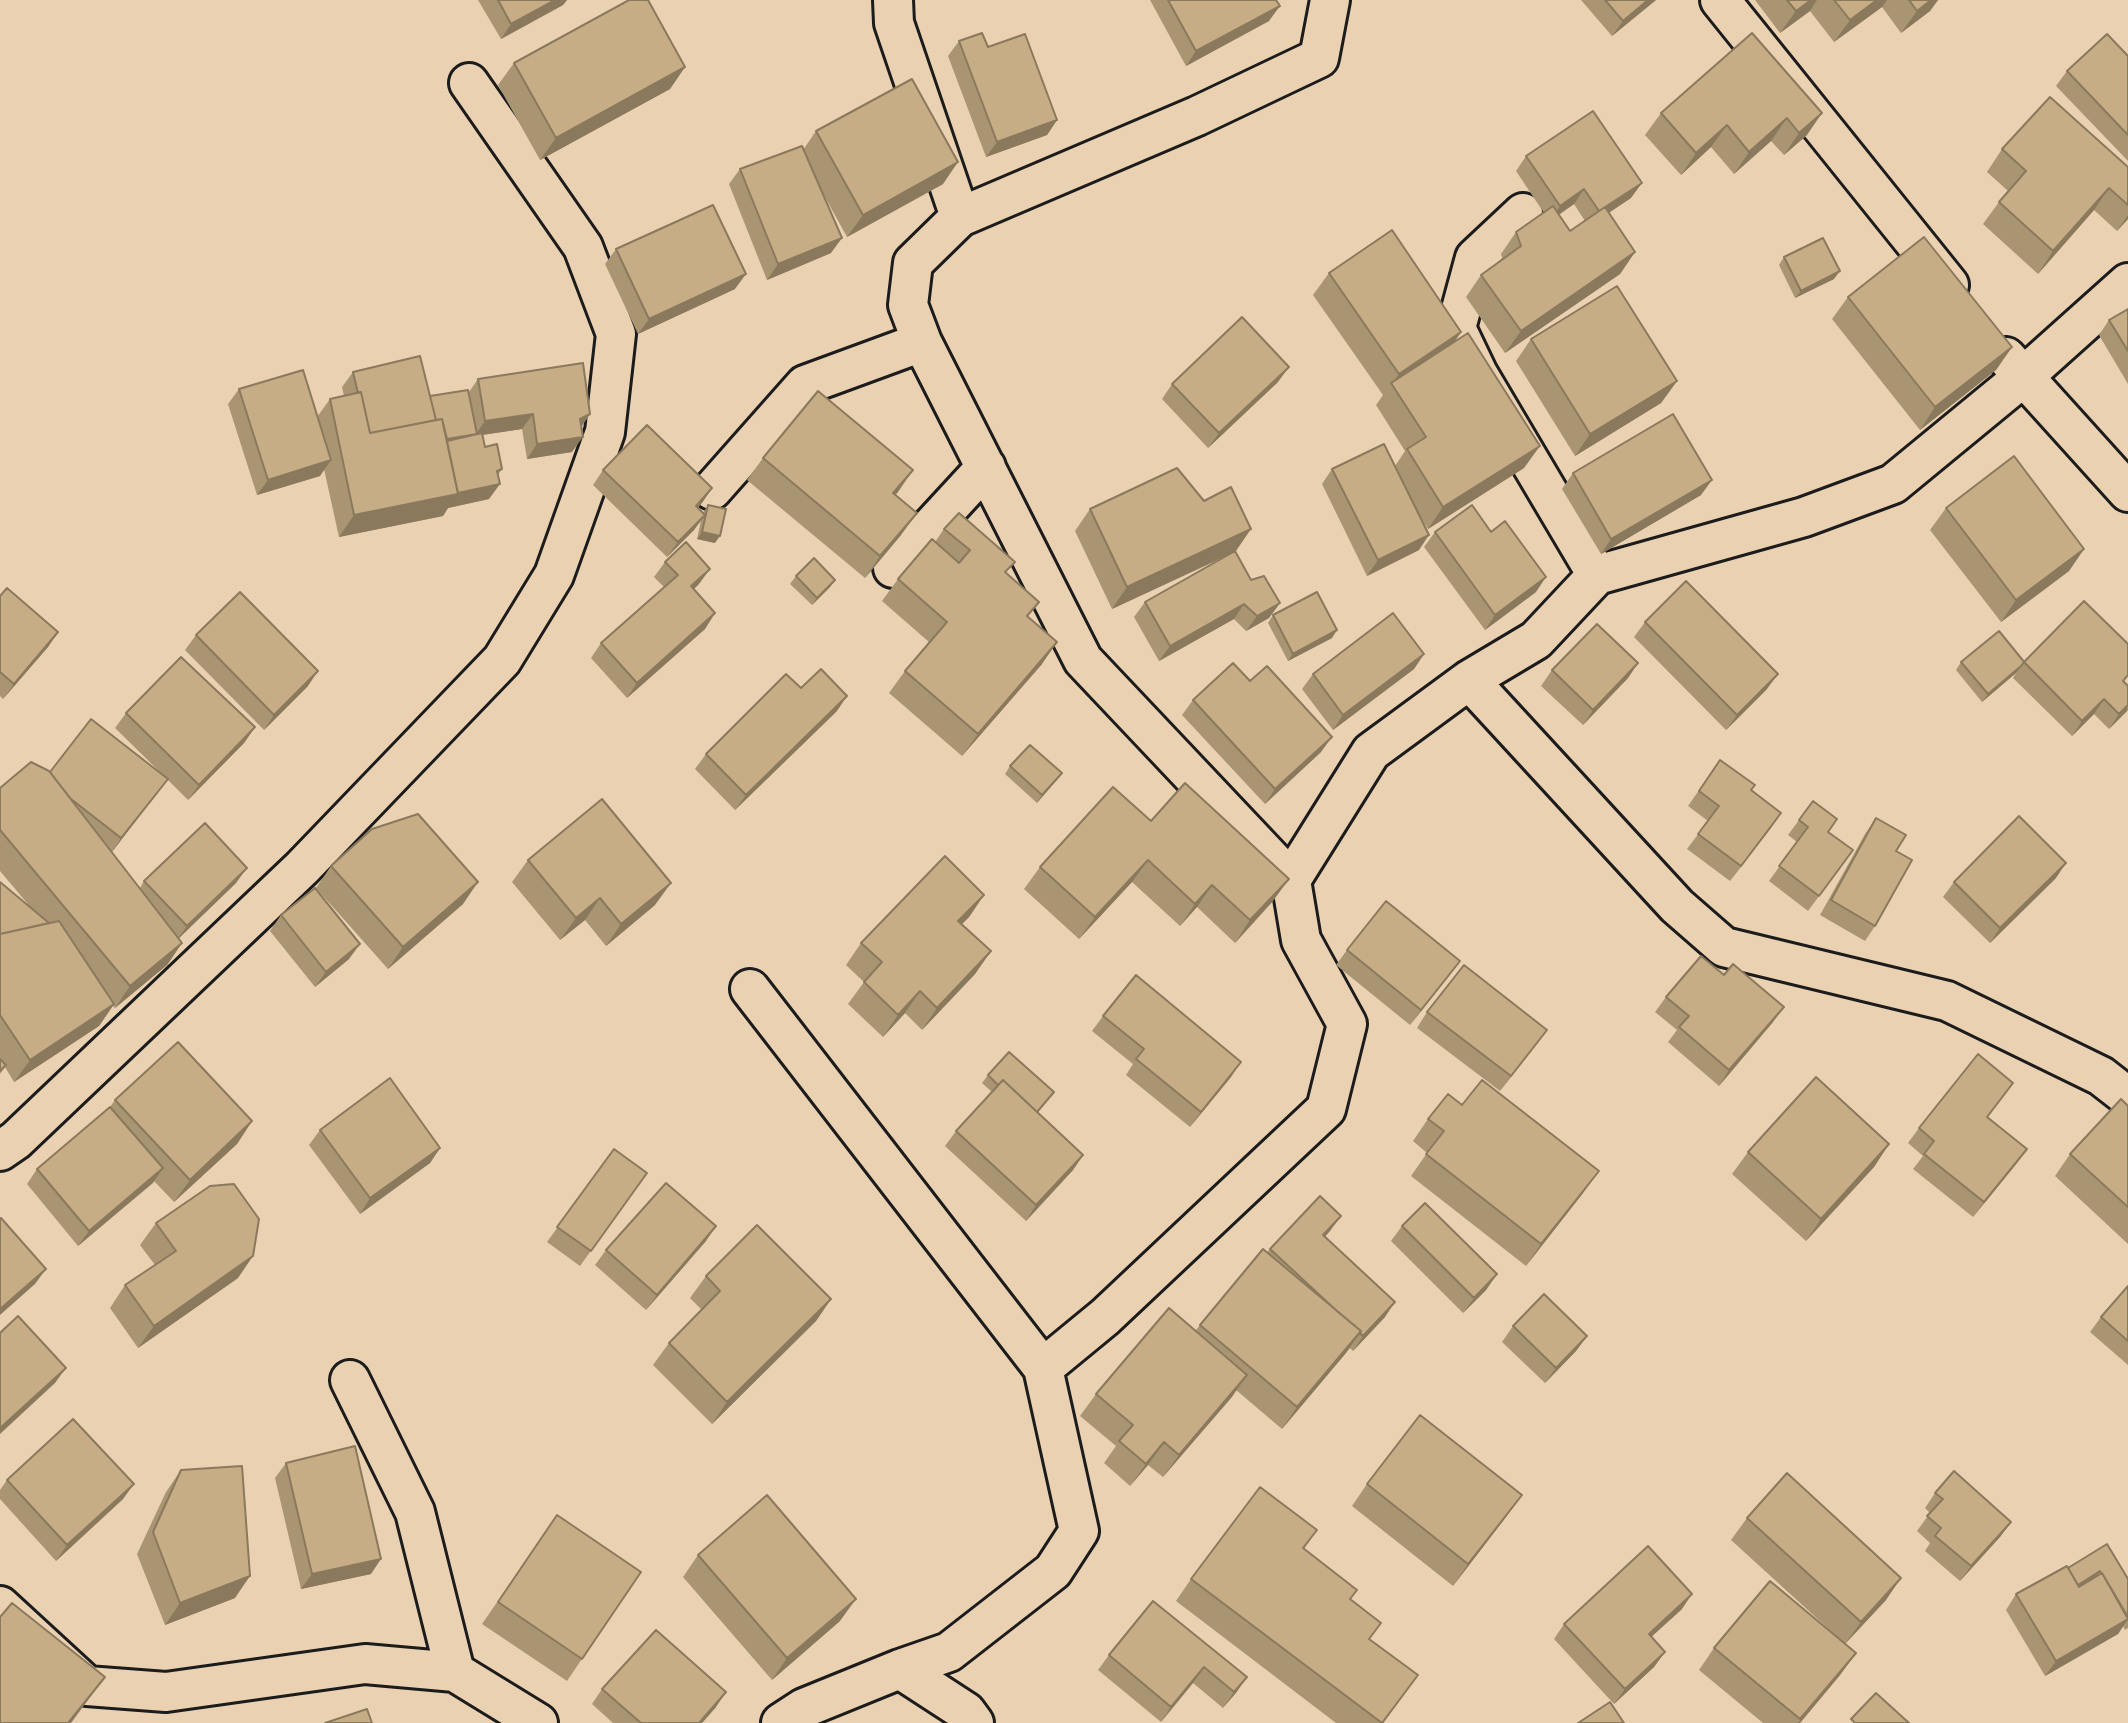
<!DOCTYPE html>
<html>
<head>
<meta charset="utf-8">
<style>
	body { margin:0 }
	canvas { display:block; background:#ead1b2 }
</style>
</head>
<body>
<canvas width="2128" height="1723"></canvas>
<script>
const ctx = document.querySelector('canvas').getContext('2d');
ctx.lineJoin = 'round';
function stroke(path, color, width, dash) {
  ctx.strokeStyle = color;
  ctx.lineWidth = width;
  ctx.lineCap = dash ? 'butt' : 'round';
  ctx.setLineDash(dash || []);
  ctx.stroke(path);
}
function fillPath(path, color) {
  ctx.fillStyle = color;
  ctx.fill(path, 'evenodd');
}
const street = new Path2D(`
	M893,0L894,23L960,217
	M1720,0L1949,285
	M1523,213L1475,258L1456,328L1478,374L1597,575
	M2006,357L2128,492
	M712,490L805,385L922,342
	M893,568L986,467
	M1469,680L1677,906L1724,947L1947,1001L2101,1076L2128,1097
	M1291,880L1083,660L922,342L908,305L913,263L960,217L1197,116L1319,58L1330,0
	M750,989L1043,1368L1079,1531L1053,1571L949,1652L900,1669
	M0,1151L16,1140L302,868L502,660L554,575L605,432L616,334L583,247L469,83
	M1043,1368L1105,1317L1326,1109L1347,1024L1301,940L1291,880L1371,752L1469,680L1536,640L1597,575L1804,517L1893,484L2023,377L2128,283
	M350,1380L415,1512L455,1672
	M0,1606L87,1686L166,1692L365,1664L455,1672L538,1723
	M781,1723L804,1708L900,1669L966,1712L974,1723`);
const wall = new Path2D(`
	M478,0H567L563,5L501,39Z
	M1150,0H1276L1269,21L1186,66Z
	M1581,0H1656L1612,36Z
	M1755,0H1938L1930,11L1901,33L1882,7L1834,42L1810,11L1780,33Z
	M1752,33L1807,135L1784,155L1771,141L1734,174L1711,147L1681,175L1645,135L1661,113Z
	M959,41L988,47L1057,120L1047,135L986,157L948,56Z
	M2128,56V161L2056,86L2067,71Z
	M514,63L685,67L670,89L540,160L498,85Z
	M816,131L943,184L847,237L820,188L831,253L767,280L729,184L740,169L803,150Z
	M2002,149L2128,167V219L2117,231L2094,210L2038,274L1983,224L1999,202L2008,191L1987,172Z
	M1526,156L1631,198L1609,213L1635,252L1620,274L1505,353L1466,297L1481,275L1503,260L1501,254L1516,232L1544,213L1516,171ZM1574,204L1585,221L1570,231L1559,215Z
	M616,249L735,289L638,334L605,264Z
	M1784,257L1834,279L1795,298L1779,265Z
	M1329,273L1461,332L1454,343L1524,468L1428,529L1421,518L1419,550L1367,576L1322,484L1332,469L1395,466L1405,451L1376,405L1383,395L1313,295Z
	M1848,297L2012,347L1996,370L1920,430L1832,319Z
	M2128,309V384L2099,335L2109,320Z
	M1531,339L1677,381L1661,403L1575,456L1516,361Z
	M353,372L430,396L469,392L478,379L590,414L581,427L572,452L527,459L522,429L482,435L485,447L502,469L498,475L489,499L448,508L443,516L339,537L324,469L320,476L257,495L228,404L239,389L317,417L330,399L344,396L342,387Z
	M1278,382L1208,448L1162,399L1172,384Z
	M763,458L895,495L901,535L865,578L747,480Z
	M603,470L712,488L698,508L703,513L708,505L715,543L697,539L701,520L694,530L667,557L593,485Z
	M1573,473L1701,495L1601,554L1562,489Z
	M1946,508L2084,549L2069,571L2001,622L1930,530Z
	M1090,509L1235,552L1251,580L1280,603L1269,618L1246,631L1234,619L1159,661L1134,617L1145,602L1229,555L1112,609L1075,531Z
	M944,529L1007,574L1028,617L1042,664L962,756L889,693L905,671L929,642L882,601L898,579L935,542Z
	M1435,532L1536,592L1485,630L1424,547Z
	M665,562L699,584L694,589L715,613L705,629L627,698L591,658L601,643L664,587L654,577Z
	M796,576L835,580L830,587L812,605L790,584Z
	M0,596L58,632L48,647L3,699L0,696Z
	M1273,615L1332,638L1288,661L1268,623Z
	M1645,622L1767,689L1726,730L1634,637Z
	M196,635L308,686L264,730L185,650Z
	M1424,654L1414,669L1333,730L1302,689L1313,674Z
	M1961,662H2024L2125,683L2128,710L2109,729L2094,714L2072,736L2013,678L2016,673L1982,702L1956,670Z
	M1638,663L1628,678L1583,725L1541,686L1552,670Z
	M1250,681L1321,752L1265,804L1182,715L1193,700Z
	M801,688L837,711L735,810L695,769L706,754Z
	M126,713L255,727L244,743L188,800L167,779L112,852L140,888L144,881L236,883L179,938L182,943L167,965L115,1008L113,1006L99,1026L14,1082L5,1067L0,1074V883L32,909L0,871V788L50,772L164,776L115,728Z
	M1720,760L1751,790L1781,813L1730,881L1687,849L1708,821L1688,806Z
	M1010,766L1062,773L1037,803L1005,774Z
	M1813,801L1828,832L1842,865L1808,911L1769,881L1797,842L1788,835Z
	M1876,818L1896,851L1875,926L1865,941L1820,915L1865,834Z
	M1151,821L1273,901L1235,943L1197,907L1180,926L1132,882L1079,939L1024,889L1040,867Z
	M528,860L655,905L606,946L585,920L560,940L512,882Z
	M331,866L463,904L388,969L316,888Z
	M2056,878L1990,943L1943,897L1954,882Z
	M984,895L969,917L962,924L991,951L975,974L922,1030L905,1013L883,1037L848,1004L864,982L846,965L861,943Z
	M281,915L349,959L315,987L270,931Z
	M1347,950L1449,976L1410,1025L1336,965Z
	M1666,997L1773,1022L1719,1086L1668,1042L1677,1030L1655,1012Z
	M1427,1012L1547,1030L1500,1091L1417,1028Z
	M1103,1016L1231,1077L1190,1127L1126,1075L1133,1064L1092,1031Z
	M988,1075L1048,1100L1038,1112L1083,1155L1073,1170L1026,1221L945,1146L956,1131L992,1092L982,1083Z
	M2013,1083L1988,1117L2027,1149L2016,1164L1973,1217L1913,1169L1923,1156L1908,1143L1919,1128Z
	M115,1100L252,1121L237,1144L174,1202L154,1181L78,1246L27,1184L37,1169L110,1107Z
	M1462,1105L1583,1193L1526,1266L1411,1176L1427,1153L1413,1141L1428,1119Z
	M2128,1106V1244L2055,1176L2070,1154Z
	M320,1130L440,1148L430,1163L360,1214L309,1145Z
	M1889,1144L1874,1167L1806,1241L1732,1174L1748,1152Z
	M614,1149L647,1173L580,1266L547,1242Z
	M156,1223L238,1278L138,1348L110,1308L125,1285L155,1265L140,1245Z
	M1402,1226L1497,1274L1486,1290L1463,1313L1391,1241Z
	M1330,1231L1325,1236L1385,1317L1353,1351L1350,1348L1282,1429L1236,1390L1163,1477L1148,1465L1130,1486L1104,1463L1116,1446L1080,1416L1096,1394L1196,1330L1200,1325L1270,1249Z
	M706,1241L646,1310L595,1265L606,1250Z
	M706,1276L831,1299L816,1321L712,1424L653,1365L669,1343L702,1310L690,1298Z
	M2128,1286V1365L2090,1332L2101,1317Z
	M1513,1326L1587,1336L1576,1351L1545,1383L1502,1342Z
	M286,1463L371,1574L301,1589L275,1478Z
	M181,1470L235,1598L165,1625L137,1554L166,1492Z
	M7,1480L123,1499L56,1561L0,1499V1490Z
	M1367,1484L1506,1517L1453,1586L1352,1506Z
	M1935,1493L2011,1522L2000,1537L1960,1581L1925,1551L1930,1543L1917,1531L1930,1513L1925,1508Z
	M557,1515L641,1572L567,1681L482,1624Z
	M1747,1518L1886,1600L1845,1644L1856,1653L1840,1675L1800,1723H1763L1699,1670L1714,1648L1845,1644L1731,1540Z
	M1317,1530L1304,1549L1357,1590L1350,1599L1370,1639L1402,1697L1383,1723H1336L1176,1601L1191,1579Z
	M2107,1544L2128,1579V1628L2125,1630L2123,1626L2118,1634L2045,1676L2006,1610L2016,1594L2068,1568Z
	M698,1555L840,1621L772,1680L683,1577Z
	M1153,1601L1247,1677L1223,1708L1193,1683L1161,1722L1098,1670L1109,1655Z
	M1682,1609L1651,1637L1665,1652L1654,1667L1614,1704L1554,1639L1564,1624Z
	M602,1689L716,1707L702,1723H613L592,1704Z`);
const shadedWall = new Path2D(`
	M555,0H567L563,5L501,39L511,24Z
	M1648,0H1656L1612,36L1623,21Z
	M1811,0H1817L1810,11L1780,33L1796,11Z
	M1877,0H1887L1882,7L1834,42L1850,20Z
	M1931,0H1938L1930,11L1901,33L1917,11Z
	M1280,6L1269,21L1186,66L1196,51Z
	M685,67L670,89L540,160L556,138Z
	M1822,113L1807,135L1784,155L1799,133Z
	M1787,118L1771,141L1734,174L1749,152Z
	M1057,120L1047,135L986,157L997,142Z
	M1727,125L1711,147L1681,175L1696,153Z
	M958,162L943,184L847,237L863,215Z
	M1642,183L1631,198L1588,226L1599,211Z
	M2109,188L2094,210L2038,274L2053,251Z
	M1584,189L1574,204L1549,221L1560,206Z
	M2128,215V219L2117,231Z
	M842,238L831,253L767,280L778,264Z
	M1635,252L1620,274L1505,353L1521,331Z
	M1840,271L1834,279L1795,298L1801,291Z
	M746,274L735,289L638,334L649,319Z
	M1461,332L1446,354L1392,384L1399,374Z
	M2012,347L1996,370L1920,430L1935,407Z
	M1289,367L1278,382L1208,448L1219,433Z
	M1677,381L1661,403L1575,456L1590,434Z
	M533,414L522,429L475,436L444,446L437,441L476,434L485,421Z
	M590,414L579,430L580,419Z
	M583,437L572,452L527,459L537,444Z
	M1540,446L1524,468L1428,529L1443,507Z
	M331,460L320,476L257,495L268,480Z
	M913,470L898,492L878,516L893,493Z
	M1712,480L1701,495L1601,554L1611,539Z
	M500,484L489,499L448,508L443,516L339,537L354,515Z
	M712,488L702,503L685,521L696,506Z
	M917,513L901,535L865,578L880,556Z
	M705,515L694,530L667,557L678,542Z
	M1251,529L1236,551L1112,609L1127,587Z
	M702,532L720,536L715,543L697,539Z
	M1429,535L1419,550L1367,576L1378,560Z
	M2084,549L2069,571L2001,622L2016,600Z
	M710,569L699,584L681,601L691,586Z
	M1546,577L1536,592L1485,630L1495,615Z
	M835,580L830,587L812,605L817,598Z
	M1280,603L1269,618L1246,631L1257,616Z
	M1244,604L1234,619L1159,661L1170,646Z
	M715,613L705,629L627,698L637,683Z
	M1337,630L1332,638L1288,661L1293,654Z
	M58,632L48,647L3,699L14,684Z
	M1057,642L1042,664L962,756L978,734Z
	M1424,654L1414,669L1333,730L1343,715Z
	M1638,663L1628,678L1583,725L1593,710Z
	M2021,666L2016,673L1982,702L1988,694Z
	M318,671L308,686L264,730L274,715Z
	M1778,674L1767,689L1726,730L1737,715Z
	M847,696L837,711L735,810L746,795Z
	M2104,699L2094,714L2072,736L2082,721Z
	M2128,705L2127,711L2109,729L2119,714Z
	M255,727L244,743L188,800L199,785Z
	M1332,737L1321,752L1265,804L1275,789Z
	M1062,773L1056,781L1037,803L1042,795Z
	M168,779L157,794L111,853L121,838Z
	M1781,813L1771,828L1730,881L1741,866Z
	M1148,860L1132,882L1079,939L1095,917Z
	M2066,863L2056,878L1990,943L2000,928Z
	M247,868L236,883L176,941L187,926Z
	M1289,879L1273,901L1235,943L1250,920Z
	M478,882L463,904L388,969L403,947Z
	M671,883L655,905L606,946L621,924Z
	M1212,885L1197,907L1180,926L1195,904Z
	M984,895L969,917L943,943L958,921Z
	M600,898L585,920L560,940L576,918Z
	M182,943L167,965L115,1008L130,986Z
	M360,944L349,959L315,987L326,972Z
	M991,951L975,974L922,1030L937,1008Z
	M1460,961L1449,976L1410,1025L1421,1010Z
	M920,991L905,1013L883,1037L898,1015Z
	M114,1004L99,1026L14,1082L30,1060Z
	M1784,1007L1773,1022L1719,1086L1729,1070Z
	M1547,1030L1536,1045L1500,1091L1511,1076Z
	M1241,1062L1231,1077L1190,1127L1201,1112Z
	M252,1121L237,1144L174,1202L190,1180Z
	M1889,1144L1874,1167L1806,1241L1821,1219Z
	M440,1148L430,1163L360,1214L370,1198Z
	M2027,1149L2016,1164L1973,1217L1984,1202Z
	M1083,1155L1073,1170L1026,1221L1036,1205Z
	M163,1168L153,1183L78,1246L89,1231Z
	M1599,1171L1583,1193L1526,1266L1541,1244Z
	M1341,1216L1330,1231L1313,1250L1323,1235Z
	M716,1226L706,1241L646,1310L657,1295Z
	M253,1256L238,1278L138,1348L154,1326Z
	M46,1269L35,1284L0,1315V1309Z
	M1497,1274L1486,1290L1463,1313L1474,1298Z
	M831,1299L816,1321L712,1424L727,1402Z
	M1395,1302L1385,1317L1353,1351L1363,1336Z
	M1361,1331L1346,1353L1282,1429L1297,1407Z
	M1587,1336L1576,1351L1545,1383L1556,1368Z
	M66,1368L55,1383L0,1434V1428Z
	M1247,1375L1232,1397L1163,1477L1179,1455Z
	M1164,1442L1148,1465L1130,1486L1146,1464Z
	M134,1484L123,1499L56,1561L67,1545Z
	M1522,1495L1506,1517L1453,1586L1468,1564Z
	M2011,1522L2000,1537L1960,1581L1971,1566Z
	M381,1559L371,1574L301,1589L312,1574Z
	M2100,1571L2094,1579L2072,1593L2077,1585Z
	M250,1576L235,1598L165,1625L180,1603Z
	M1901,1578L1886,1600L1845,1644L1861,1622Z
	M1692,1594L1682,1609L1638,1649L1649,1634Z
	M856,1599L840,1621L772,1680L787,1658Z
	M2128,1619L2118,1634L2045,1676L2056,1661Z
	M1665,1652L1654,1667L1614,1704L1625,1689Z
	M1856,1653L1840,1675L1800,1723H1798Z
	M1204,1667L1193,1683L1161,1722L1171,1707Z
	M1418,1675L1383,1723H1382Z
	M105,1677L71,1723H68Z
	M1247,1677L1236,1693L1223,1708L1234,1692Z
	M726,1692L716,1707L702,1723H699Z`);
const building = new Path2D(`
	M498,0H555L511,24Z
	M629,0H648L685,67L556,138L514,63Z
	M1168,0H1276L1280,6L1196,51Z
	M1605,0H1648L1623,21Z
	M1787,0H1811L1796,11Z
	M1834,0H1877L1850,20Z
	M1909,0H1931L1917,11Z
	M982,33L988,47L1025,34L1057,120L997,142L959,41Z
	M1752,33L1822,113L1799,133L1787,118L1749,152L1727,125L1696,153L1661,113Z
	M2107,34L2128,56V135L2067,71Z
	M912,79L958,162L863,215L816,131Z
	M2050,97L2128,167V205L2109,188L2053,251L1999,202L2026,171L2002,149Z
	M1593,111L1642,183L1599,211L1584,189L1560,206L1526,156Z
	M802,146L842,238L778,264L740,169Z
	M713,205L746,274L649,319L616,249Z
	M1553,206L1570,231L1605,207L1635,252L1521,331L1481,275L1521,246L1516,232Z
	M1392,230L1461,332L1399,374L1329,273Z
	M1924,237L2012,347L1935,407L1848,297Z
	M1823,238L1840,271L1801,291L1784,257Z
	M1617,286L1677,381L1590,434L1531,339Z
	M2128,309V351L2109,320Z
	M1242,317L1289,367L1219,433L1172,384Z
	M1468,333L1540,446L1443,507L1407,449L1426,437L1391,383Z
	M420,356L436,420L370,433L361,392L358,393L353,372Z
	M583,363L590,414L580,419L583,437L537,444L533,414L485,421L478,379Z
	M303,370L331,460L268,480L239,389Z
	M468,390L477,434L447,439L442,419L436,420L430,396Z
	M818,391L913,470L893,493L917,513L880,556L763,458Z
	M361,392L370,433L442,419L458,494L354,515L330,399Z
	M1673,414L1712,480L1611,539L1573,473Z
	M647,425L712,488L696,506L705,515L678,542L603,470Z
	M482,433L485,447L497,444L502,469L497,471L500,484L458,493L447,441Z
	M1384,444L1429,535L1378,560L1332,469Z
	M2014,456L2084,549L2016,600L1946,508Z
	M1177,468L1204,501L1231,487L1251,529L1127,587L1090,509Z
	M708,505L726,509L720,536L702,532Z
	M1472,505L1491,532L1505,521L1546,577L1495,615L1435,532Z
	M959,513L1015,562L1005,572L1039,602L1027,616L1057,642L978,734L905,671L947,622L898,579L932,539L959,563L970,550L944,529Z
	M686,542L710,569L691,586L715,613L637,683L601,643L678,575L665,562Z
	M1235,551L1251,580L1264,576L1280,603L1257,616L1244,604L1170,646L1145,602Z
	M814,558L835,580L817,598L796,576Z
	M1686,581L1778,674L1737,715L1645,622Z
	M7,588L58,632L14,684L0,672V596Z
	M240,592L318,671L274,715L196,635Z
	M1317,592L1337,630L1293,654L1273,615Z
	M2084,601L2128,644V675L2123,681L2128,686V705L2119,714L2104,699L2082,721L2024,662Z
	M1393,613L1424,654L1343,715L1313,674Z
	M1597,624L1638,663L1593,710L1552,670Z
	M1999,631L2025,663L2024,662L2021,666L1988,694L1961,662Z
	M181,657L255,727L199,785L126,713Z
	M1233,663L1250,681L1267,666L1332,737L1275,789L1193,700Z
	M821,669L847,696L746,795L706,754L786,674L801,688Z
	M91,719L168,779L121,838L71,799L50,772Z
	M1030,745L1062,773L1042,795L1010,766Z
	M1720,760L1755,785L1751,790L1781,813L1741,866L1698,834L1719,806L1699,791Z
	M31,762L49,771L182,943L130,986L0,830V788Z
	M1185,783L1289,879L1250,920L1212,885L1195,904L1148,860L1095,917L1040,867L1113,787L1151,821Z
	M602,799L671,883L621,924L600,898L576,918L528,860Z
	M1813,801L1837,819L1828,832L1853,850L1819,896L1779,866L1808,827L1799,820Z
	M418,814L478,882L403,947L331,866L372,829Z
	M2019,816L2066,863L2000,928L1954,882Z
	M1876,818L1906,835L1896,851L1912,860L1875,926L1831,900Z
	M205,823L247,868L187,926L144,881Z
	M945,856L984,895L958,921L991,951L937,1008L920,991L898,1015L864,982L882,962L861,943Z
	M0,882L49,923L0,934Z
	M315,888L360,944L326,972L281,915Z
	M1386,901L1460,961L1421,1010L1347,950Z
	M59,921L114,1004L30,1060L0,1015V934Z
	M1701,956L1724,975L1733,964L1784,1007L1729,1070L1679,1027L1689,1016L1666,997Z
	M1464,965L1547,1030L1511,1076L1427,1012Z
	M1136,975L1241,1062L1201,1112L1136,1059L1144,1049L1103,1016Z
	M178,1042L252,1121L190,1180L115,1100Z
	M1009,1052L1054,1092L1037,1112L1003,1080L998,1085L988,1075Z
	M1978,1054L2013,1083L1987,1117L2027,1149L1984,1202L1924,1154L1934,1141L1919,1128Z
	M0,1059L6,1065L0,1071Z
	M1816,1077L1889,1144L1821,1219L1748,1152Z
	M390,1078L440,1148L370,1198L320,1130Z
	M1003,1080L1083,1155L1036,1205L956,1131Z
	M1482,1080L1599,1171L1541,1244L1426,1154L1444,1131L1428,1119L1448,1094L1462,1105Z
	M2121,1099L2128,1106V1207L2070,1154Z
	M110,1107L163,1168L89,1231L37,1169Z
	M614,1149L647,1173L591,1251L557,1227Z
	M666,1183L716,1226L657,1295L606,1250Z
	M234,1184L259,1219L253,1256L154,1326L125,1285L176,1251L156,1223L210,1186Z
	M1320,1196L1341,1216L1323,1235L1395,1302L1363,1336L1360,1333L1361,1331L1338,1312L1270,1249Z
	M1425,1203L1497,1274L1474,1298L1402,1226Z
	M0,1218H1L46,1269L0,1309Z
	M757,1225L831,1299L727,1402L669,1343L720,1291L706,1276Z
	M1263,1249L1361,1331L1297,1407L1200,1325Z
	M2128,1286V1341L2101,1317Z
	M1544,1294L1587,1336L1556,1368L1513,1326Z
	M1169,1308L1247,1375L1179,1455L1164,1442L1146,1464L1119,1441L1133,1425L1096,1394Z
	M18,1316L66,1368L0,1428V1333Z
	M1420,1415L1522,1495L1468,1564L1367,1484Z
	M73,1419L134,1484L67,1545L7,1480Z
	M355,1446L381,1559L312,1574L286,1463Z
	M242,1466L250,1576L180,1603L153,1532L181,1470Z
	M1954,1471L2011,1522L1971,1566L1935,1536L1941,1528L1927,1516L1943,1499L1935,1493Z
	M1787,1473L1901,1578L1861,1622L1747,1518Z
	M1260,1487L1317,1530L1303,1548L1357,1590L1350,1599L1381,1623L1369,1639L1418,1675L1382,1723L1191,1579Z
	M767,1495L856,1599L787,1658L698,1555Z
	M557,1515L641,1572L582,1659L498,1602Z
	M2107,1544L2128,1579V1617L2102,1573L2101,1574L2100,1571L2078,1585L2068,1568Z
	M1648,1546L1692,1594L1649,1634L1665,1652L1625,1689L1564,1624Z
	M2067,1566L2079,1587L2102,1573L2128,1619L2056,1661L2016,1594Z
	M1770,1581L1856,1653L1800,1719L1714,1648Z
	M1153,1601L1247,1677L1234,1692L1204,1667L1171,1707L1109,1655Z
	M12,1603L105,1677L68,1723H0V1617Z
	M656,1630L726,1692L699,1723H641L602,1689Z
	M1876,1693L1909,1723H1855L1851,1719Z
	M1610,1702L1624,1723H1578Z
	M367,1709L372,1723H325Z`);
stroke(street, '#1c1c1c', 44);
stroke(street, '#ead1b2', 38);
fillPath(wall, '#aa9572');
fillPath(shadedWall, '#8b795d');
fillPath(building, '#c6ad85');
stroke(building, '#8b795d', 2);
</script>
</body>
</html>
